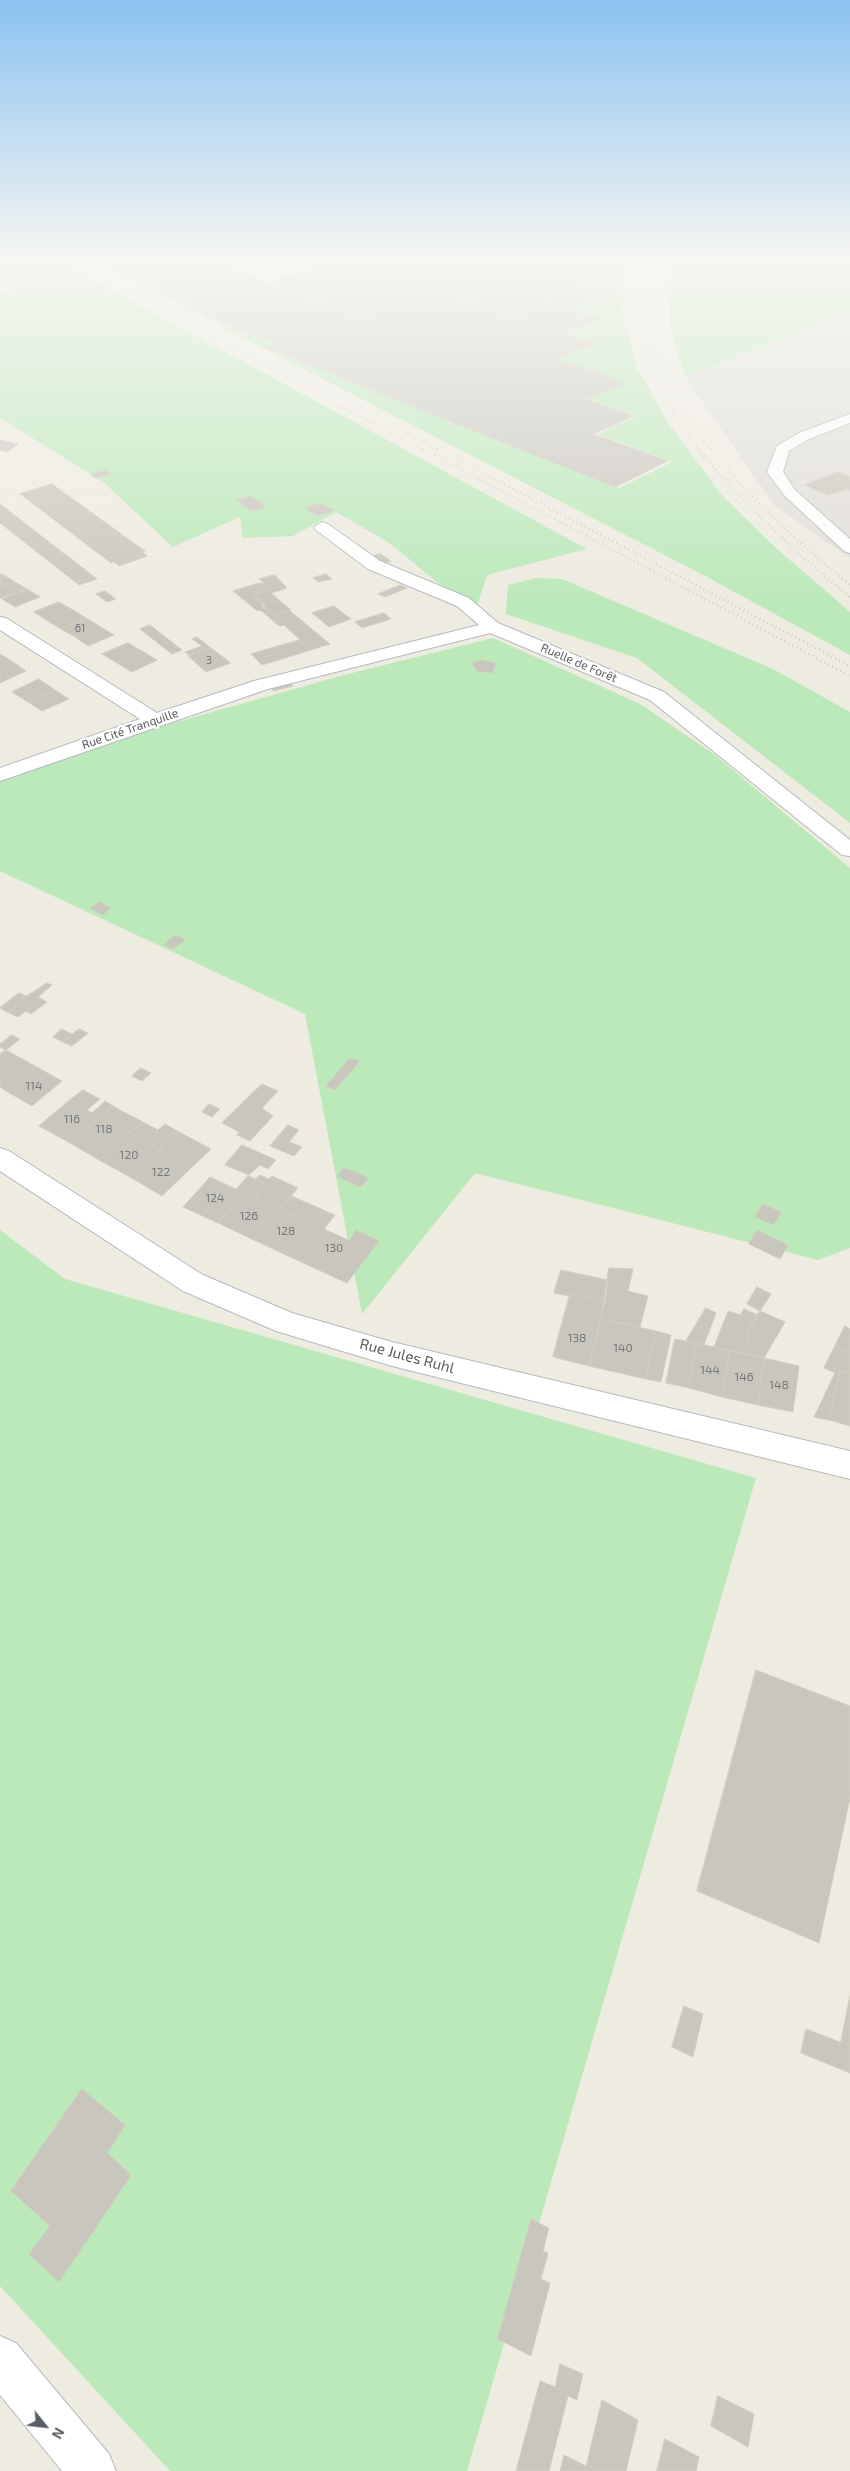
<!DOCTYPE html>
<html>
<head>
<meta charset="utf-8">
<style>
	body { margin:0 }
	#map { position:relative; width:850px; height:2471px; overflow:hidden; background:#eeebe1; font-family:"Exo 2",sans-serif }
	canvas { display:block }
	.north { position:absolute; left:20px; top:2401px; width:50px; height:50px; -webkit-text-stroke:4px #fff; paint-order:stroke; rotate:119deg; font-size:14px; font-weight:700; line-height:20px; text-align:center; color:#595e64 }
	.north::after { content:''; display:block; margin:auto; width:18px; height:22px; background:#595e64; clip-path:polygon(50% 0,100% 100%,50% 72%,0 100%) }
</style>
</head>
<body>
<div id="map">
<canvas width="850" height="2471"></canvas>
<div class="north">N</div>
</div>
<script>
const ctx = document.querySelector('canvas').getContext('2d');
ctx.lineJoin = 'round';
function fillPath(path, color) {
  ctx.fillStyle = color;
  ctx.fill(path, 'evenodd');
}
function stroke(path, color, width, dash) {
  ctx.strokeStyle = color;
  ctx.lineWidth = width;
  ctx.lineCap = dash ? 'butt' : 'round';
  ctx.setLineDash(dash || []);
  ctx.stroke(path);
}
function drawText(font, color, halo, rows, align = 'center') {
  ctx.font = font + ' "Exo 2",sans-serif';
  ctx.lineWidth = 4.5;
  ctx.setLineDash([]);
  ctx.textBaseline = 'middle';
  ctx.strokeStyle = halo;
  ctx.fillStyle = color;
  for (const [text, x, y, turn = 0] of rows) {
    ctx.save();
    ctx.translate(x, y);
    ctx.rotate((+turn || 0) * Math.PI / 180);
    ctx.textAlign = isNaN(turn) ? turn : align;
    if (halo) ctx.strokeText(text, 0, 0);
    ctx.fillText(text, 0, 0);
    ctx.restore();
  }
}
const industrial = new Path2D(`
	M850,312V558L775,506L685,377Z`);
const green = new Path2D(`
	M0,259H55L587,549L487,575L477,606L438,583L388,542L336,512L293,536L243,538L240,517L173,547L102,481L0,418V292L12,289L0,280Z
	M93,259H239L150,287L200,307L190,311L278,345L268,349L619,488L672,462L598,434L637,416L587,398L559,360L596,345L565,334L599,321L570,311L604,297L574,287L608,274L595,270L596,259H626L622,274L623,319L637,367L666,420L720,493L777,549L850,612V655L709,578L189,310L149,287Z
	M670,259H850V312L685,377L670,328Z
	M536,578L562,579L773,669L850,712V823L637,658L506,614L508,585Z
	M493,638L640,704L715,755L850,868V1248L818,1260L475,1173L362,1314L305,1014L0,871V779L31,763L344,675Z
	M0,1230L65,1279L756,1478L467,2471H170L0,2286Z`);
const building = new Path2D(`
	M342,259L596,344L559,359L625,383L587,399L269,283Z
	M346,259H418L600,319L565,333Z
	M418,259H562L607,273L574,286L604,296L569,309Z
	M219,264L634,416L594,434L668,461L615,487L266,348L277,344L188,309L198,306L149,286Z
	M0,440L18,444L7,452L0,450Z
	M107,470L111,474L96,478L91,475Z
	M838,472L850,477V490L846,489L828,495L805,485Z
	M52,484L145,551L142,552L147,556L119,566L114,562L111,563L20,494Z
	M251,496L266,507L251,511L236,500Z
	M321,503L334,510L318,516L305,508Z
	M0,504L97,579L79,585L0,523Z
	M381,554L391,561L382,564L372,556Z
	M2,574L15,582L0,587V575Z
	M326,574L332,579L318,582L313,578Z
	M275,575L287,588L271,593L268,590L253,595L273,615L290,611L330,644L311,650L284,625L279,626L262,611L256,610L233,591L258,583L265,584L259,579Z
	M15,582L27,589L0,598V587Z
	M401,585L407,588L385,597L378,594Z
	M27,589L40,597L15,607L2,599Z
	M268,590L271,593L280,601L265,605L253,595Z
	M105,591L116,599L107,602L96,594Z
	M280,601L291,610L273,615L262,606Z
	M59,602L73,610L48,621L34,612Z
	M334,606L351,619L329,627L312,613Z
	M73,610L86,618L61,629L48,621Z
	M384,613L391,619L362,628L355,622Z
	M86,618L99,626L75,637L61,629Z
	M150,625L182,650L172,654L140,629Z
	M99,626L114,635L88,646L75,637Z
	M197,637L211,648L190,655L185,652L202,646L192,639Z
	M300,640L311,650L262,665L251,654Z
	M128,643L142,651L117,663L102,654Z
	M211,648L231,663L206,672L188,656Z
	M142,651L157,660L132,672L117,663Z
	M0,654L13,662L0,668Z
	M480,660L496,663L492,673L477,671L472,664Z
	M13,662L26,671L0,683V668Z
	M39,679L55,690L28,702L12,692Z
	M289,682L293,686L274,691L270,687Z
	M55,690L69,699L42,711L28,702Z
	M99,902L111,908L103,915L90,909Z
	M175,935L185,940L173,949L164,945Z
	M47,983L52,985L38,997L47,1002L31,1014L26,1011L18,1017L9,1013L27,996Z
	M19,993L27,996L9,1013L0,1008Z
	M62,1029L72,1034L63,1042L53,1037Z
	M79,1029L88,1033L72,1046L63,1042Z
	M12,1035L20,1039L6,1050L0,1047V1044Z
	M6,1050L35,1066L6,1091L0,1087V1054Z
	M350,1058L360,1061L335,1090L326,1086Z
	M35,1066L62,1081L32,1106L6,1091Z
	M141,1068L151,1073L142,1081L132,1076Z
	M262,1084L278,1091L239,1132L222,1123Z
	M83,1090L100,1099L87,1110L70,1100Z
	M70,1100L92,1113L105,1101L113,1106L70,1143L39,1126Z
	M209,1104L220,1109L212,1117L202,1112Z
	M113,1106L120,1110L107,1121L130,1133L99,1160L70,1143Z
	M262,1108L273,1116L250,1141L237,1135Z
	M120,1110L143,1122L130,1133L107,1121Z
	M143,1122L158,1130L165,1124L179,1132L159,1150L130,1133Z
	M288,1125L299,1130L289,1142L302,1147L294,1156L270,1146Z
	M179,1132L211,1149L192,1167L159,1150Z
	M130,1133L159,1150L130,1177L99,1160Z
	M242,1145L276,1160L268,1169L260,1165L249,1175L225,1165Z
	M159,1150L192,1167L162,1196L130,1177Z
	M344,1168L356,1172L349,1182L337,1176Z
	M356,1172L368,1178L361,1187L349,1182Z
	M260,1175L269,1179L272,1176L298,1188L280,1209L254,1197L265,1184L256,1179Z
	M248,1176L256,1179L218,1223L183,1207L210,1177L236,1189Z
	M256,1179L265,1184L254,1197L280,1209L254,1240L218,1223Z
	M291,1196L317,1207L306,1221L280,1209Z
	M763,1204L781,1212L774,1225L755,1217Z
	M317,1207L325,1211L288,1256L254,1240L280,1209L306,1221Z
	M325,1211L335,1215L324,1229L350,1241L356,1230L379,1241L347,1283L288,1256Z
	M757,1230L788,1245L780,1259L749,1244Z
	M609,1268L633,1269L628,1291L648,1296L640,1327L601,1319Z
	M561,1270L608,1280L605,1301L570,1294L569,1296L554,1293Z
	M757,1287L771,1294L760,1311L747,1304Z
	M570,1294L605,1301L589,1366L553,1357Z
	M706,1308L716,1313L704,1345L686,1341Z
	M744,1309L758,1315L747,1332L751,1335L742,1353L714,1347L728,1311L740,1315Z
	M760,1311L785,1322L764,1358L742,1353L751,1335L747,1332Z
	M601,1319L656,1331L646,1379L589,1366Z
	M845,1326L850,1329V1352L835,1346Z
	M656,1331L671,1335L661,1382L646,1379Z
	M675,1339L697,1343L689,1388L666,1383Z
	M697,1343L730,1351L722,1397L689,1388Z
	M835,1346L850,1352V1373L840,1370L829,1420L814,1417L835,1373L824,1368Z
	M730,1351L764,1358L758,1405L722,1397Z
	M764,1358L799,1366L793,1412L758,1405Z
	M840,1370L850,1373V1426L829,1420Z
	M756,1670L850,1706V1798L819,1943L697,1891Z
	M850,1996V2046L841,2042Z
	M684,2006L703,2014L693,2057L672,2047Z
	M806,2029L850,2046V2073L801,2053Z
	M82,2089L125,2125L107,2153L131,2175L59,2282L29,2254L50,2226L11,2191Z
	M531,2219L549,2228L543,2251L548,2253L541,2279L550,2283L531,2356L498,2339Z
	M560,2364L583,2374L577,2400L568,2396L549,2471H516L540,2381L555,2387Z
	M718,2396L754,2414L748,2447L711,2426Z
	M602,2400L638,2420L626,2471H560L564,2455L586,2466Z
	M665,2439L699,2457L696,2471H657Z`);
const minor = new Path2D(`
	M279,259H296L298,262L292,266Z
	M850,414V423L809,439L789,451L783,472L795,490L850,539V553L844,551L785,496L767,472L777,446L799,433Z
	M322,522L328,524L380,561L469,598L498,623L664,692L850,840V856L842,855L650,700L490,633L268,689L0,781V768L140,719L0,630V617L6,618L157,713L254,681L479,625L457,606L368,569L316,530L314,527Z
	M0,1148L9,1151L203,1275L292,1313L392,1342L850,1451V1479L392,1366L276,1331L183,1291L0,1171Z
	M0,2336L16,2343L109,2454L116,2471H62L0,2395Z`);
const railFar1 = new Path2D(`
	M64,259L425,451
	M637,259C636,275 632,293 634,309C642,362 668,408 700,451
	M646,259C645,274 642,291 644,305C650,358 679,410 712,451
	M406,433L440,451`);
const rail = new Path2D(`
	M423,449L850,676
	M437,449L850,666
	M698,449C745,504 794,552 850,597
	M711,449C753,500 799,544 850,585`);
const farNumbernames = [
	["61",80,628],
	["3",209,660]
];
const farStreetnames = [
	["Ruelle de Forêt",579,663,23],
	["Rue Cité Tranquille",130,729,-19]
];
const numberNames = [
	["114",34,1086],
	["116",72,1119],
	["118",104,1129],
	["120",129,1155],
	["122",161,1172],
	["124",215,1198],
	["126",249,1216],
	["128",286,1231],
	["130",334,1248],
	["138",577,1338],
	["140",623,1348],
	["144",710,1370],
	["146",744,1377],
	["148",779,1385]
];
const streetNames = [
	["Rue Jules Ruhl",407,1356,15]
];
fillPath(industrial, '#e1ded9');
fillPath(green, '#bbe9ba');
fillPath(building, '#c9c6be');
stroke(building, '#d3cdbf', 1);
stroke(minor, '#b6babf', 2);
fillPath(minor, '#fff');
stroke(railFar1, '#b3b4b5', 2, [0.5, 3]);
stroke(rail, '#b3b4b5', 2.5, [0.5, 4]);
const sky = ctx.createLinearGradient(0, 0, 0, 605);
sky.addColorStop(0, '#8bc2f1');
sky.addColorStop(0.43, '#f7f6f2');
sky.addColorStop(1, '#f7f6f200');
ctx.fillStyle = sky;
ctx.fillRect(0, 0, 850, 605);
drawText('11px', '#75787a', null, farNumbernames);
drawText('12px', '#595e64', '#fff', farStreetnames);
drawText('12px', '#75787a', null, numberNames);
drawText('15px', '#595e64', '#fff', streetNames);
</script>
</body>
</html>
